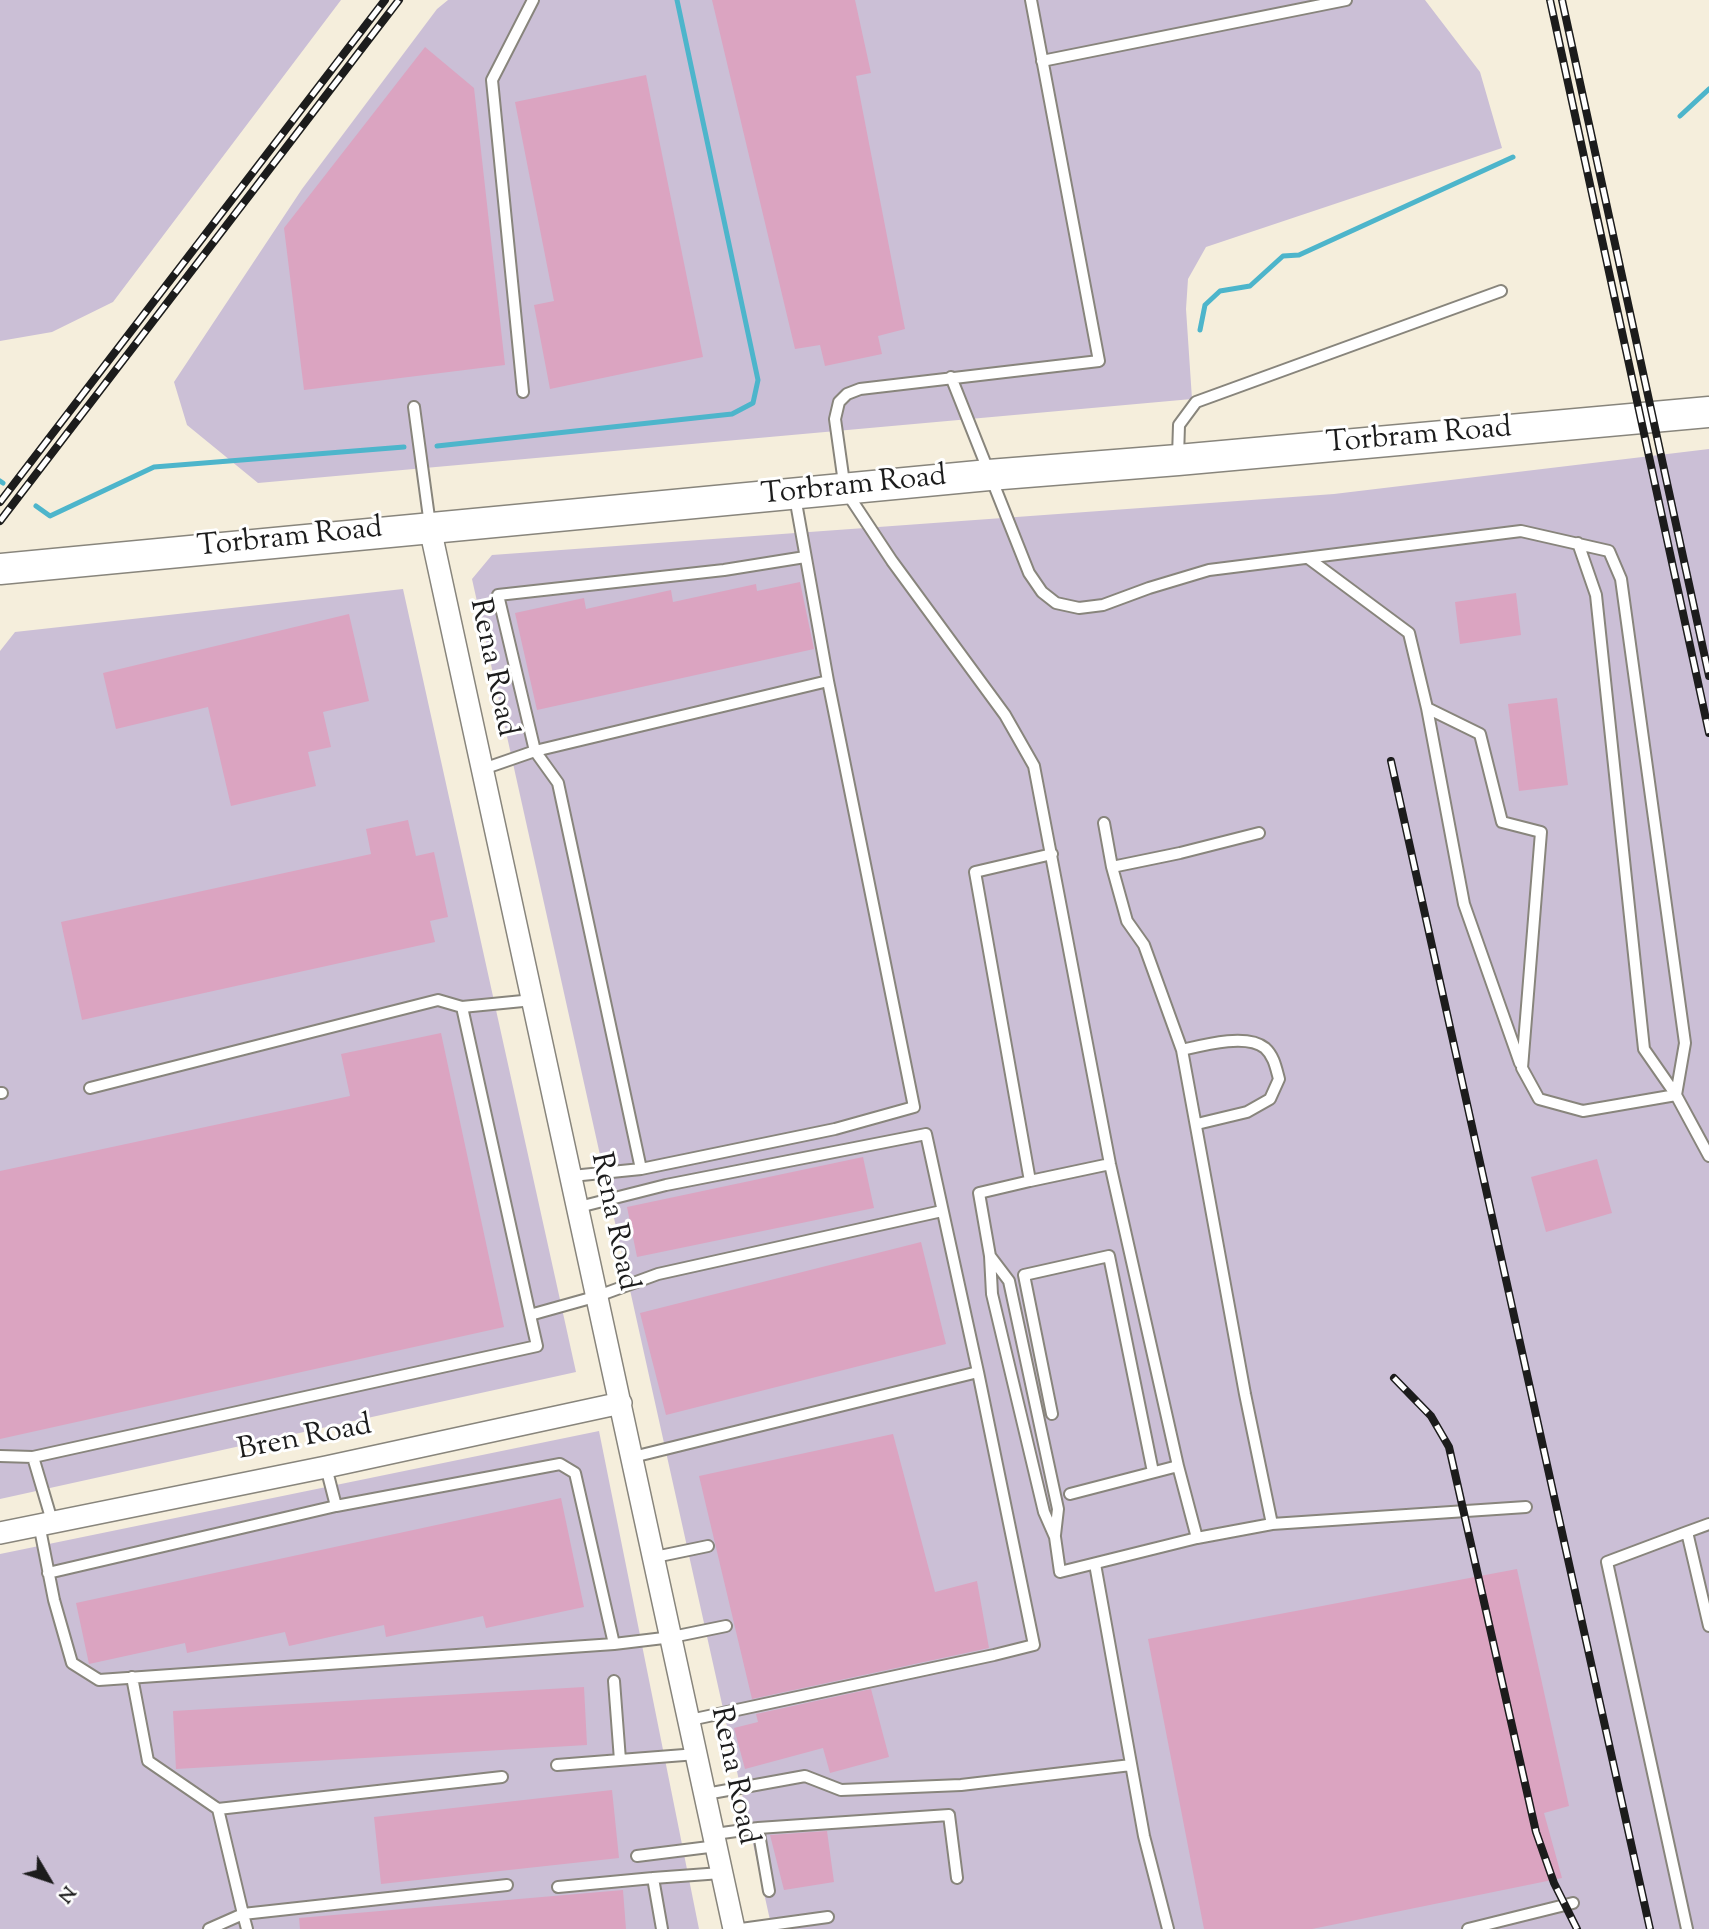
<!DOCTYPE html>
<html>
<head>
<meta charset="utf-8">
<style>
	body { margin:0 }
	#map { position:relative; width:1709px; height:1929px; overflow:hidden; background:#f5eedc; font-family:"Sorts Mill Goudy",serif }
	canvas { display:block }
	.north { position:absolute; left:14px; top:1845px; width:70px; height:70px; -webkit-text-stroke:5px #fff; paint-order:stroke; rotate:129deg; font-size:19px; font-weight:700; line-height:28px; text-align:center; color:#1c1c1c }
	.north::after { content:''; display:block; margin:auto; width:24px; height:32px; background:#1c1c1c; clip-path:polygon(50% 0,100% 100%,50% 72%,0 100%) }
</style>
</head>
<body>
<div id="map">
<canvas width="1709" height="1929"></canvas>
<div class="north">N</div>
</div>
<script>
const ctx = document.querySelector('canvas').getContext('2d');
ctx.lineJoin = 'round';
function fillPath(path, color) {
  ctx.fillStyle = color;
  ctx.fill(path, 'evenodd');
}
function stroke(path, color, width, dash) {
  ctx.strokeStyle = color;
  ctx.lineWidth = width;
  ctx.lineCap = dash ? 'butt' : 'round';
  ctx.setLineDash(dash || []);
  ctx.stroke(path);
}
function drawText(font, color, halo, rows, align = 'center') {
  ctx.font = font + ' "Sorts Mill Goudy",serif';
  ctx.lineWidth = 6;
  ctx.setLineDash([]);
  ctx.textBaseline = 'middle';
  ctx.strokeStyle = halo;
  ctx.fillStyle = color;
  for (const [text, x, y, turn = 0] of rows) {
    ctx.save();
    ctx.translate(x, y);
    ctx.rotate((+turn || 0) * Math.PI / 180);
    ctx.textAlign = isNaN(turn) ? turn : align;
    if (halo) ctx.strokeText(text, 0, 0);
    ctx.fillText(text, 0, 0);
    ctx.restore();
  }
}
const industrial = new Path2D(`
	M0,0H341L113,302L52,332L0,341Z
	M448,0H1425L1480,72L1502,148L1206,247L1188,279L1186,309L1192,399L258,483L187,425L174,382L302,189L437,9Z
	M1709,449V1929H772L472,579L492,555L1334,494Z
	M403,589L576,1372L0,1499V651L15,632Z
	M599,1431L699,1929H0V1554Z`);
const stream = new Path2D(`
	M1680,116L1709,89
	M1200,330L1205,305L1220,291L1250,286L1283,256L1299,255L1513,157
	M437,446L732,414L753,403L758,380L677,0
	M0,481L3,483
	M36,506L50,516L154,467L404,447`);
const building = new Path2D(`
	M712,0H855L871,73L856,76L905,329L878,336L882,354L825,366L820,345L795,349Z
	M425,47L474,88L505,365L304,390L284,228Z
	M646,75L703,357L550,389L534,305L554,301L515,102Z
	M800,582L814,649L537,710L515,613L584,598L586,609L671,590L673,602L756,584L757,591Z
	M1516,593L1521,635L1460,644L1455,602Z
	M349,614L369,701L323,712L331,747L308,752L316,786L231,806L208,707L116,729L103,673Z
	M1557,698L1568,785L1519,791L1508,704Z
	M408,820L416,856L434,852L448,917L430,921L435,942L82,1020L61,922L371,854L366,829Z
	M441,1033L504,1327L0,1439V1171L350,1096L341,1054Z
	M863,1157L874,1208L637,1257L627,1207Z
	M1597,1159L1612,1213L1546,1232L1531,1177Z
	M921,1242L946,1344L666,1415L640,1313Z
	M893,1434L935,1592L977,1581L989,1648L752,1699L699,1476Z
	M561,1498L584,1607L486,1628L483,1616L386,1637L384,1625L289,1646L285,1632L187,1653L185,1643L89,1664L76,1603Z
	M1517,1569L1569,1806L1544,1813L1562,1878L1312,1929H1204L1148,1639Z
	M584,1687L587,1745L176,1769L173,1711Z
	M871,1689L889,1757L830,1773L823,1748L745,1769L734,1728L758,1722L756,1714Z
	M612,1790L619,1858L381,1884L374,1817Z
	M827,1831L834,1882L784,1890L770,1835Z
	M623,1890L626,1929H300L299,1918Z`);
const service = new Path2D(`
	M1042,61L1346,0
	M951,377L1029,573L1042,592L1056,603L1079,608L1103,605L1149,588L1209,570L1521,531L1609,551L1621,579L1685,1043L1676,1095L1583,1111L1539,1099L1522,1068L1541,832L1502,822L1480,734L1427,708L1409,633L1308,558
	M523,392L492,80L533,0
	M414,407L430,525
	M1178,457L1179,425L1196,402L1501,291
	M1578,543L1596,595L1644,1049L1676,1095L1709,1156
	M805,557L724,570L498,595L535,751L558,783L641,1169L835,1129L914,1107L828,681
	M1427,708L1464,904L1520,1063
	M483,769L535,751L828,681L795,497
	M1104,823L1112,867L1127,921L1144,945L1182,1050L1245,1394L1272,1524
	M1052,854L975,872L1030,1181L1110,1164
	M1112,867L1180,853L1259,833
	M462,1007L530,1315
	M1182,1050C1203,1045 1247,1033 1265,1048C1274,1056 1276,1068 1279,1079L1270,1099L1247,1112L1197,1124
	M90,1088L438,1000L462,1007L533,1000
	M0,1093H2
	M572,1176L641,1169
	M1030,1181L979,1193L990,1256L992,1294L1044,1512L1055,1537L1060,1572L1197,1538L1178,1466L1110,1164L1034,766L1005,715L892,561L845,490L835,419L839,402L847,394L860,389L1099,361L1031,0
	M579,1207L666,1185L926,1134L978,1372L633,1457
	M990,1256L1009,1281L1058,1509L1055,1535
	M1052,1414L1024,1275L1109,1256L1153,1472
	M0,1456L33,1457
	M326,1467L336,1506L560,1464L575,1473L614,1644
	M1070,1494L1178,1466
	M52,1521L33,1457L537,1346L530,1315L598,1296L658,1274L942,1211
	M39,1524L54,1600L72,1663L99,1680L614,1644L672,1637L726,1626
	M1709,1524L1687,1532L1709,1626
	M1197,1538L1272,1524L1526,1507
	M655,1557L708,1546
	M1095,1564L1144,1836L1168,1929
	M48,1573L336,1506
	M132,1677L148,1761L218,1809
	M614,1681L620,1760L697,1754
	M690,1720L994,1655L1034,1645L978,1372
	M557,1765L620,1760
	M502,1777L218,1809L243,1914L507,1885
	M706,1794L805,1776L841,1790L961,1785L1131,1765
	M758,1828L769,1891
	M715,1834L758,1828L949,1815L957,1878
	M637,1856L717,1846
	M558,1887L653,1878
	M209,1929L243,1914L247,1929
	M662,1929L653,1878L721,1873
	M741,1929L828,1917
	M1468,1929L1573,1903
	M1687,1929L1607,1562L1687,1532`);
const minor = new Path2D(`
	M430,528L734,1929
	M0,1533L326,1467L621,1403`);
const secondary = new Path2D(`
	M0,569L989,475L1178,460L1709,412`);
const rail = new Path2D(`
	M1550,0L1709,733
	M1562,0L1709,676
	M0,502L385,0
	M0,521L399,0
	M1391,761L1650,1929
	M1394,1378L1431,1416L1449,1447L1536,1832L1554,1883L1577,1929`);
const streetNames = [
	["Torbram Road",1419,438,-5],
	["Torbram Road",854,488,-6],
	["Torbram Road",290,540,-6],
	["Rena Road",491,668,78],
	["Rena Road",612,1222,78],
	["Bren Road",305,1440,-11],
	["Rena Road",732,1776,78]
];
fillPath(industrial, '#cbbfd6');
stroke(stream, '#4db5cb', 5);
fillPath(building, '#dba4c1');
stroke(service, '#88857c', 14);
stroke(minor, '#88857c', 24);
stroke(secondary, '#88857c', 33);
stroke(service, '#fff', 10);
stroke(minor, '#fff', 21);
stroke(secondary, '#fff', 30);
stroke(rail, '#1c1c1c', 8);
stroke(rail, '#fff', 5, [16]);
drawText('30px', '#1c1c1c', '#fff', streetNames);
</script>
</body>
</html>
